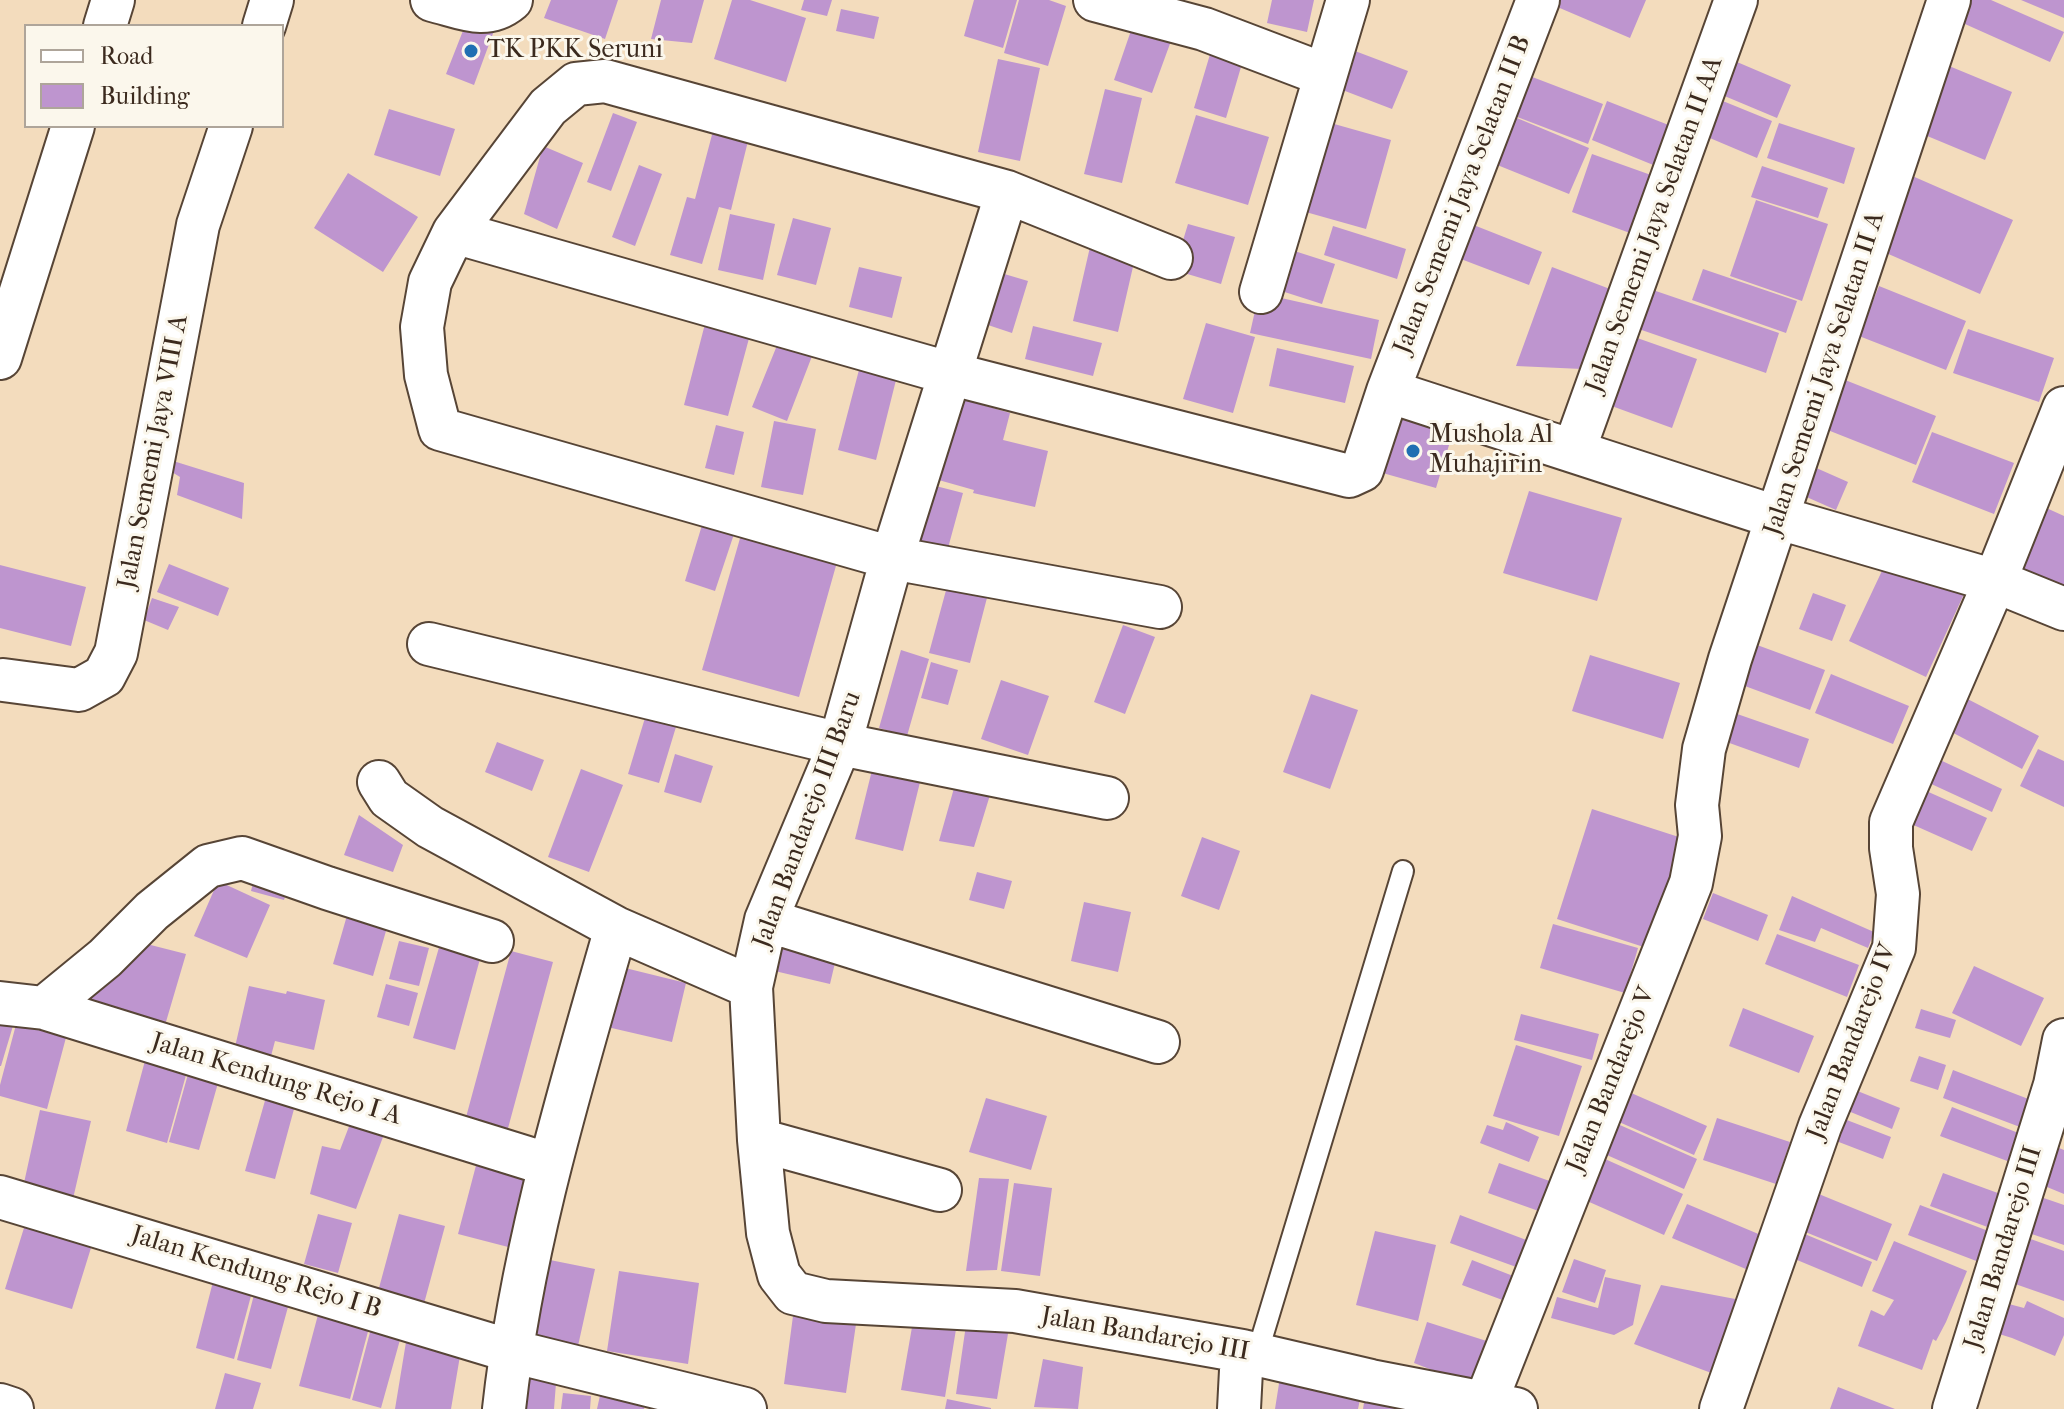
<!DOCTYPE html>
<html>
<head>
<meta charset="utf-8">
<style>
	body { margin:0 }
	#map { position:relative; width:2064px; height:1409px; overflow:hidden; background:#f3dcbd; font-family:"IM FELL French Canon",serif }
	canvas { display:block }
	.legend { position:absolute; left:24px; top:24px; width:260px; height:104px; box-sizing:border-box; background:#fbf7ec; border:2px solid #aea59a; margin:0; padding:10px 14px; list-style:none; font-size:24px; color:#3b2a1e }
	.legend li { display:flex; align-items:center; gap:16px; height:40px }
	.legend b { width:40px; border:2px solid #aea59a }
</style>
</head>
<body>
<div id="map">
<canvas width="2064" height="1409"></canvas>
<ul class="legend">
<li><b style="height:10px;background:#fff"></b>Road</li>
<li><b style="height:22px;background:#be95cf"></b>Building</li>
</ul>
</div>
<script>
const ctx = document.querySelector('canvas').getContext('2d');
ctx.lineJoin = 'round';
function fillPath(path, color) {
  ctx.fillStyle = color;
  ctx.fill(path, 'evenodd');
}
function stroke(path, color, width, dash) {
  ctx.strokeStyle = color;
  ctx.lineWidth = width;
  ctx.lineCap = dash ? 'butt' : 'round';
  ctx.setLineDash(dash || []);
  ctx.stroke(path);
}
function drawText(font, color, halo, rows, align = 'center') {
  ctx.font = font + ' "IM FELL French Canon",serif';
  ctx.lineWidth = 6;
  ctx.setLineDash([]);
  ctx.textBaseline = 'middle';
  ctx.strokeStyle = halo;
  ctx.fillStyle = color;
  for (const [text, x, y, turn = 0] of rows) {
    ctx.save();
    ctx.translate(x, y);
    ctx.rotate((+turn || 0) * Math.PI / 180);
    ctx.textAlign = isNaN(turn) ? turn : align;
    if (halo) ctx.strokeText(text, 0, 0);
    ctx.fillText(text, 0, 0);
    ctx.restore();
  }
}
const building = new Path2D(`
	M551,0H618L605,39L544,18Z
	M661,0H704L692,43L651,39Z
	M732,0H750L806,18L786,82L714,59Z
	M804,0H832L827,16L801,10Z
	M974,0H1017L1003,48L964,36Z
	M1019,0H1049L1066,6L1048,66L1004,53Z
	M1272,0H1314L1307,32L1267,23Z
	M1541,0H1646L1630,38Z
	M1966,0H1991L2064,32L2050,62L1956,20Z
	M2021,0H2064V18Z
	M841,9L879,17L874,39L836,31Z
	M1136,16L1175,30L1152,93L1114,80Z
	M468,18L495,28L474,85L446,74Z
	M1214,41L1246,50L1226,118L1194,108Z
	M1347,48L1408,71L1392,109L1332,86Z
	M998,59L1040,68L1020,161L978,152Z
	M1730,59L1791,85L1777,118L1715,92Z
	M1937,61L2012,92L1985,160L1908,128Z
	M1514,70L1603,104L1588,144L1499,110Z
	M1105,89L1142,98L1122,183L1084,174Z
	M1713,97L1772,121L1757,158L1698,133Z
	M1607,101L1684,131L1668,171L1592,140Z
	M389,109L455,129L440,176L374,155Z
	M1500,111L1589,148L1569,194L1480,158Z
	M613,113L637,122L611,191L587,182Z
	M1196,115L1269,137L1248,205L1175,183Z
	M1313,118L1391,140L1366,229L1288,207Z
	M1779,123L1855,148L1844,184L1767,158Z
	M713,131L748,141L731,210L719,207L702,264L670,255L687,197L695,199Z
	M543,146L583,163L557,229L524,214Z
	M1592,154L1651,175L1630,233L1572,212Z
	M639,165L662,174L635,246L612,237Z
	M1762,166L1828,188L1818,218L1751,197Z
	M348,173L418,217L383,272L314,228Z
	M1910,175L2013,220L1980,294L1877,249Z
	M1756,200L1828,224L1802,301L1730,276Z
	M730,214L775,224L763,280L718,270Z
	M793,218L831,228L816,285L777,275Z
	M1466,222L1542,252L1529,285L1453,256Z
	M1188,224L1235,237L1221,284L1174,270Z
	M1333,226L1406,249L1397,279L1324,255Z
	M1090,247L1135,258L1118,332L1073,321Z
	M1282,247L1335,264L1322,304L1269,287Z
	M859,267L902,277L892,318L849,307Z
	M1552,267L1610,289L1582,369L1516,366Z
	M1703,269L1797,301L1786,333L1692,300Z
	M1001,273L1028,281L1012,333L985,324Z
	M1879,286L1966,321L1946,370L1859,336Z
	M1647,288L1779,333L1766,373L1633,327Z
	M1259,293L1379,320L1371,359L1250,333Z
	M706,320L751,331L728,416L684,405Z
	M1206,323L1255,337L1233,413L1183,399Z
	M1033,326L1102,343L1093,376L1025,359Z
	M1968,329L2054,358L2039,402L1953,373Z
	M1623,333L1697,359L1672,428L1598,401Z
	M780,338L814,351L787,421L752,407Z
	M1277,348L1354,366L1345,403L1269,386Z
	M860,366L897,376L876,460L838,450Z
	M1835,376L1936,416L1916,465L1815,425Z
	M952,396L1010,413L1003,440L1048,451L1035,507L973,493L974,490L928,477Z
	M1389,414L1453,432L1436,488L1372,470Z
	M774,421L816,429L803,495L761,487Z
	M716,425L744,432L734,475L705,468Z
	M1932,432L2014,463L1994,514L1912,482Z
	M170,460L244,483L242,519L177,495L180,477L167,469Z
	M1805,463L1848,482L1836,510L1793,491Z
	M928,484L963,493L945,559L910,550Z
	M1529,491L1622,518L1597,601L1503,573Z
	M2042,506L2064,516V598L2010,573Z
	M706,512L738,522L715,591L685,581Z
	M743,528L839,555L799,697L702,670Z
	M1888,558L1964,594L1926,677L1849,641Z
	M169,564L229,588L218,616L157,592Z
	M0,565L86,587L71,646L0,628Z
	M948,583L988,594L970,663L929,653Z
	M1813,593L1846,605L1832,641L1799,629Z
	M152,598L179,607L168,630L144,620Z
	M1123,625L1155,637L1125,714L1094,702Z
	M1749,642L1825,670L1810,710L1734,682Z
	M901,650L929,659L907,736L879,728Z
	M1590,655L1680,683L1663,739L1572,711Z
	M931,662L958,670L948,705L921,698Z
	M1831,674L1909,706L1893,744L1815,713Z
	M1001,680L1049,696L1028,755L981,739Z
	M1956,693L2039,736L2022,769L1940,726Z
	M1311,694L1358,710L1330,789L1283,772Z
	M651,698L682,707L659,783L628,774Z
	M1720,708L1809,739L1799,768L1710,736Z
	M497,742L544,760L532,791L485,772Z
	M2038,749L2064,761V807L2020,786Z
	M675,754L713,766L701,803L664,792Z
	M1938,759L2002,789L1992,812L1927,782Z
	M874,762L922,774L903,851L855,839Z
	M581,769L623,785L589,872L548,857Z
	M958,774L994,782L974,847L939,841Z
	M1915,786L1987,818L1972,851L1900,819Z
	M1592,809L1685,839L1650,949L1557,919Z
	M359,815L403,845L393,872L344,855Z
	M1202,837L1240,851L1219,910L1181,896Z
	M977,872L1012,881L1004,909L969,900Z
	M255,875L289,884L284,900L251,891Z
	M218,881L270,905L247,958L194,936Z
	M1713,893L1768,915L1758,941L1703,919Z
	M1792,896L1874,932L1868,948L1821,928L1815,942L1779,930Z
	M1084,902L1131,912L1118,972L1071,961Z
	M348,912L388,924L373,976L333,964Z
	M1553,924L1638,948L1625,993L1540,968Z
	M771,930L839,946L830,984L762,968Z
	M1777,934L1859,965L1847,997L1765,964Z
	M442,937L483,948L455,1050L413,1038Z
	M135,941L186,954L163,1032L92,1012L91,995Z
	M399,941L429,948L419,986L389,979Z
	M511,951L553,962L504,1143L462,1132Z
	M617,966L686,983L672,1042L603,1026Z
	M1974,966L2044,998L2021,1046L1952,1013Z
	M386,984L418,993L409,1026L377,1017Z
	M249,986L286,994L287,991L325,1000L314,1050L275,1041L271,1056L235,1047Z
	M1743,1008L1814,1036L1799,1073L1729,1046Z
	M1921,1009L1956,1020L1950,1038L1915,1028Z
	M1521,1014L1599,1034L1592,1060L1514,1040Z
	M18,1017L68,1030L47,1109L0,1096V1085Z
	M0,1018L15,1019L1,1066H0Z
	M1516,1045L1582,1066L1559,1136L1493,1116Z
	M1919,1056L1946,1065L1938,1090L1910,1081Z
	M146,1057L188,1068L167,1143L126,1131Z
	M190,1067L220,1076L199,1150L169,1142Z
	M1953,1070L2031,1100L2020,1127L1943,1098Z
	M1845,1086L1900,1108L1892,1129L1836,1106Z
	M1622,1089L1707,1126L1694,1155L1610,1118Z
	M268,1090L297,1098L275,1179L245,1171Z
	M986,1098L1047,1116L1031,1170L969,1152Z
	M1952,1107L2021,1134L2010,1162L1940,1136Z
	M40,1110L91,1121L72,1203L22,1192Z
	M353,1116L386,1129L356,1209L310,1194L322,1146L340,1150Z
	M1839,1117L1891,1137L1883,1159L1831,1139Z
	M1717,1118L1790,1142L1776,1184L1703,1160Z
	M1506,1122L1539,1137L1529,1162L1480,1143L1487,1125L1503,1130Z
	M1613,1122L1697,1159L1684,1189L1600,1152Z
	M2046,1143L2064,1150V1194L2030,1180Z
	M479,1154L533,1169L512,1248L458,1234Z
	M1605,1159L1683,1194L1664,1235L1587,1201Z
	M1499,1163L1558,1184L1547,1214L1488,1193Z
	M1943,1173L2006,1196L1993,1229L1930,1206Z
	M979,1178L1009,1179L997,1270L966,1271Z
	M1014,1183L1052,1188L1040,1276L1001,1271Z
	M1809,1190L1892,1224L1877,1261L1793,1227Z
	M2032,1194L2064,1205V1245L2020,1230Z
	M1687,1204L1768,1238L1753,1272L1672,1238Z
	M1920,1205L1991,1232L1979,1262L1908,1235Z
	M318,1214L352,1223L338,1273L304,1264Z
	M399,1214L445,1226L422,1311L376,1299Z
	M28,1215L95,1235L72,1309L5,1289Z
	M1460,1215L1529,1241L1519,1268L1450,1243Z
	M1795,1230L1872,1262L1862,1287L1785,1255Z
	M1375,1231L1436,1245L1418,1321L1356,1305Z
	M2014,1233L2064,1251V1301L1998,1278Z
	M1894,1241L1967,1271L1946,1322L1936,1341L1933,1339L1922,1370L1858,1346L1871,1310L1884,1316L1894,1300L1872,1291Z
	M540,1258L595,1269L576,1355L521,1344Z
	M1574,1259L1606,1270L1595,1303L1562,1292Z
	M1472,1260L1526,1281L1516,1305L1462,1285Z
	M216,1270L255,1281L234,1359L196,1348Z
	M619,1271L699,1283L688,1364L607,1351Z
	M1605,1277L1641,1285L1633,1325L1614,1335L1551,1318L1557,1297L1598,1308Z
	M1661,1285L1746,1301L1722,1377L1634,1344Z
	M256,1287L291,1296L271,1369L237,1360Z
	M1990,1299L2024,1308L2027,1301L2064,1318V1335L2055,1356L2012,1338L1980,1328Z
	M915,1310L958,1317L945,1397L901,1390Z
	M319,1311L370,1324L350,1399L299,1386Z
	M968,1311L1011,1316L997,1399L956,1394Z
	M793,1316L856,1324L846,1393L784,1384Z
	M373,1321L403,1329L381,1408L352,1400Z
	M1427,1322L1496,1344L1479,1388L1414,1363Z
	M407,1336L462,1344L451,1409H395Z
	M1043,1359L1083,1367L1078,1409L1034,1407Z
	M518,1367L557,1370L554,1409H515Z
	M1281,1371L1363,1385L1358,1409H1275Z
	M225,1373L261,1383L253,1409H215Z
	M1838,1387L1895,1409H1830Z
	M1366,1390L1409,1409H1363Z
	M601,1391L646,1400L644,1409H597Z
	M563,1393L591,1396L590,1409H561Z
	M947,1399L991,1408V1409H945Z`);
const lane = new Path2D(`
	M1257,1354L1403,871`);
const street = new Path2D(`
	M432,0C461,7 486,21 511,0
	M1095,0L1204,29L1325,75
	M105,26L113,0
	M264,26L272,0
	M1007,192L892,558L840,744L766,920L751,987L759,1140L768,1233L779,1275L793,1293L826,1301L1015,1311L1242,1351L1371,1381L1516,1409
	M454,232L952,374L1349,476L1362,470L1388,391L1538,0
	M1261,292L1348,0
	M0,358L73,126
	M1388,391L1779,518L1995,581L2064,609
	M1574,450L1736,0
	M1160,607L892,558L440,429L426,375L422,327L430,282L454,232L548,107L576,84L605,81L1007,192L1171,258
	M429,644L840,744L1107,798
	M3,680L79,690L104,676L116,653L198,225L231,126
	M379,782L389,798L430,827L616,928L751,987
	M766,920L1158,1042
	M0,1003L44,1008L550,1165
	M44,1008L105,958L152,911L208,866L242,858L327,888L492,941
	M759,1140L940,1190
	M0,1197L511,1351L745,1409
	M0,1405L12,1409
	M504,1409C522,1245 571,1086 616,928
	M1239,1409L1242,1351
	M1483,1409L1691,883L1700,836L1697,805L1704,749L1730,659L1949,0
	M1721,1409L1820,1126L1894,948L1898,894L1891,848V822L1995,581L2064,408
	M1954,1409L2055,1085L2064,1040`);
const markers = [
	[471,51,8,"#1f6fb2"],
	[1413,451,8,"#1f6fb2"]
];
const poiNames = [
	["TK PKK Seruni",487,51],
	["Mushola Al",1429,436],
	["Muhajirin",1429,466]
];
const streetNames = [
	["Jalan Sememi Jaya Selatan II B",1463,195,-69],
	["Jalan Sememi Jaya Selatan II AA",1655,225,-70],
	["Jalan Sememi Jaya Selatan II A",1825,374,-72],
	["Jalan Sememi Jaya VIII A",154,452,-79],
	["Jalan Bandarejo III Baru",808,820,-70],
	["Jalan Bandarejo IV",1853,1042,-69],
	["Jalan Kendung Rejo I A",276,1080,17],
	["Jalan Bandarejo V",1612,1080,-68],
	["Jalan Bandarejo III",2004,1248,-73],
	["Jalan Kendung Rejo I B",256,1273,17],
	["Jalan Bandarejo III",1145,1335,10]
];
fillPath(building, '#be95cf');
stroke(lane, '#574536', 24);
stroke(street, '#574536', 46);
stroke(lane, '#fff', 20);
stroke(street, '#fff', 42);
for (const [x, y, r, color] of markers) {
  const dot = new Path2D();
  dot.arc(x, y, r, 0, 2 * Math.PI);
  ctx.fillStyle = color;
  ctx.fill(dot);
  stroke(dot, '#fbf7ec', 3);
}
drawText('26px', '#3b2a1e', '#fbf7ec', poiNames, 'left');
drawText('26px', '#3b2a1e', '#fbf7ec', streetNames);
</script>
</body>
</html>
